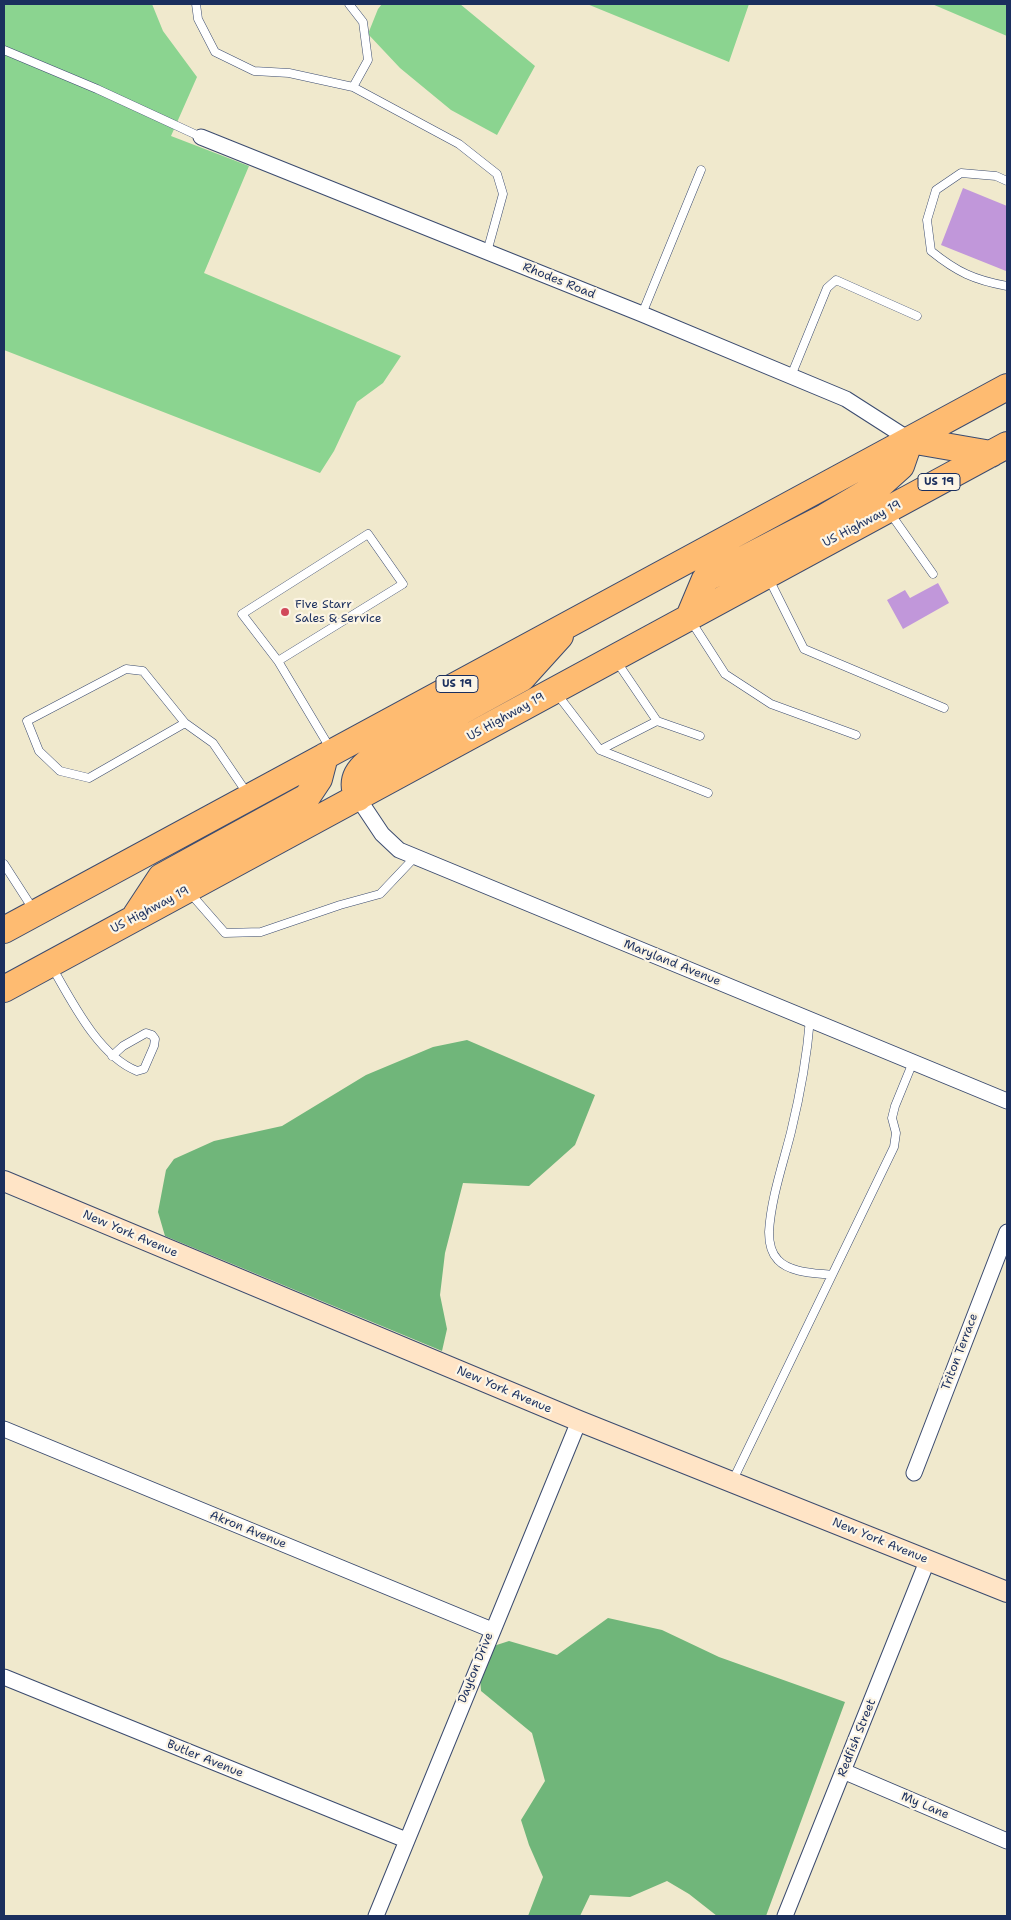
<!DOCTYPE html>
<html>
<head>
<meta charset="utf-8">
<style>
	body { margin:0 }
	#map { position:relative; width:1011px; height:1920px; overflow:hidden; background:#f0e9cd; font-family:"Shantell Sans",sans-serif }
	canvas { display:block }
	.frame { position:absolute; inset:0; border:5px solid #1b2f5e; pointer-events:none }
</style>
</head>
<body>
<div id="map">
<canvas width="1011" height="1920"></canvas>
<div class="frame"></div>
</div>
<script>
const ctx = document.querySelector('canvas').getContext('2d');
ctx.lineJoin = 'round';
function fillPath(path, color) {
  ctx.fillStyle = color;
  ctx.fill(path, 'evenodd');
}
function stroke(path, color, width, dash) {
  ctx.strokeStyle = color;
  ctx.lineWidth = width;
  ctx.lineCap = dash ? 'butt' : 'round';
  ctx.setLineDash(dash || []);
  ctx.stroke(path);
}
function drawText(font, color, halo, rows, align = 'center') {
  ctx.font = font + ' "Shantell Sans",sans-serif';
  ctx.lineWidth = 4.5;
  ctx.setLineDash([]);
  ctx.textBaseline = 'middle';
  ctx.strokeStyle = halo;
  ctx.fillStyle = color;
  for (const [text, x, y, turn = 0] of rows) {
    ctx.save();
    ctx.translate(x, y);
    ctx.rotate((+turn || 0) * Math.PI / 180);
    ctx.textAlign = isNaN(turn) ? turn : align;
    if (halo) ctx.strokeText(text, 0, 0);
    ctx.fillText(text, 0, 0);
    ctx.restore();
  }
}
const green = new Path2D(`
	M4,4H152L163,31L197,77L171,136L249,166L204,273L401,356L383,383L357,402L334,451L320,473L4,350Z
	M382,4H460L535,66L497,135L451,110L400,68L368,34L378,9Z
	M587,4H749L729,62Z
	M932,4H1007V36Z`);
const forest = new Path2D(`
	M467,1040L595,1095L575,1145L529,1186L463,1183L445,1253L440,1295L447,1329L442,1351L165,1236L158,1212L166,1170L174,1159L214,1141L282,1126L366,1075L433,1047Z
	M608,1618L662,1630L719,1657L845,1702L766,1916H717L689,1894L667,1881L630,1897L590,1895L580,1916H528L543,1877L529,1845L521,1820L545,1781L532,1733L481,1691L478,1651L509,1641L557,1655Z`);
const building = new Path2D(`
	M963,188L1007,206V267L1006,271L941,245Z
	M938,583L949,603L903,629L887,600L905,590L910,598Z`);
const lane = new Path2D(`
	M196,4L198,19L215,52L254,71L289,73L353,87L368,60L363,22L349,4
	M4,50L97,89L201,137
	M353,87L459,144L497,174L503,194L487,252
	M1007,181L996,176L961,173L936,190L927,220L931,251C957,272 974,280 1007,286
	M642,314L701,170
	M791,376L827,288L836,280L917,316
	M890,513L933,574
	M769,579L804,649L944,708
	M691,621L725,674L771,704L856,735
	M278,661L242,614L368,534L403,584L278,661L330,748
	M617,662L657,721L700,736
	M557,694L600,750L708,793
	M185,723L143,671L126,669L27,721L39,751L60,771L89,778L185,723L213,743L247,793
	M600,750L657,721
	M4,864L33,909
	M190,893L225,933L261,932L340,905L380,894L415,857
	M52,967C72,1002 99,1056 137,1071L144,1069L154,1046L155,1039L152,1035L146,1033L123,1046L112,1056
	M810,1019C807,1057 800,1095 791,1132C783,1164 771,1198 769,1232C769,1242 771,1253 778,1260C790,1273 816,1273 832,1275
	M732,1482L894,1147L896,1133L892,1118L895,1106L913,1062`);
const street = new Path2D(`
	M201,137L642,314L846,399L910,440
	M358,798L382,834L399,850L1007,1101
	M4,1429L492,1630
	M914,1473L1007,1232
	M4,1677L406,1840
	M843,1771L1007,1841
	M376,1916L579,1421
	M785,1916L928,1559`);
const secondary = new Path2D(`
	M4,1181L579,1421L1007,1592`);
const highway = new Path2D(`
	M910,440L991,454
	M689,617L705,579L825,517L881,484L901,466L910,440
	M358,798C351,783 355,773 367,763L522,678L560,636
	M136,915L161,877L307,797L319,779L325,756
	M4,930L1007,387
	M4,989L1007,445`);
const markers = [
	[285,612,5,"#d1495b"]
];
const shields = [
	[939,482,42],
	[457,684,42]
];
const shieldNames = [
	["US 19",939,482],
	["US 19",457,684]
];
const streetNames = [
	["Rhodes Road",559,281,22],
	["US Highway 19",862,524,-28],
	["US Highway 19",506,717,-29],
	["US Highway 19",150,910,-28],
	["Maryland Avenue",672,963,22],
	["New York Avenue",130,1234,23],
	["Triton Terrace",960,1352,-69],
	["New York Avenue",504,1390,23],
	["Akron Avenue",248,1530,22],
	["New York Avenue",880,1541,22],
	["Dayton Drive",476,1668,-68],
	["Redfish Street",857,1738,-68],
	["Butler Avenue",205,1759,22],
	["My Lane",925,1806,23]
];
const poiNames = [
	["Five Starr",295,605],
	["Sales & Service",295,619]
];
fillPath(green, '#8bd490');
fillPath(forest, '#70b67a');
fillPath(building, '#c197da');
stroke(lane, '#3b4b6f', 9);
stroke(street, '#3b4b6f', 17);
stroke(secondary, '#3b4b6f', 22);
stroke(highway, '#3b4b6f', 28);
stroke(lane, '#fff', 8);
stroke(street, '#fff', 15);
stroke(secondary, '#ffe4c6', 20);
stroke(highway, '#febb71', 26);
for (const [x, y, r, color] of markers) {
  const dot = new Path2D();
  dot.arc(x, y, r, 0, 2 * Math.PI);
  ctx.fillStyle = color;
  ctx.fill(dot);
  stroke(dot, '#fcf5e5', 2);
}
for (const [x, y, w] of shields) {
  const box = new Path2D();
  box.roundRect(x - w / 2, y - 8.5, w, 17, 4);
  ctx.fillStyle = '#fcf5e5';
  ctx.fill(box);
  stroke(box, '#1b2f5e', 1);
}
drawText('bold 11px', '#1b2f5e', null, shieldNames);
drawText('12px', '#1b2f5e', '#fcf5e5', streetNames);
drawText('12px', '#1b2f5e', '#fcf5e5', poiNames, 'left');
</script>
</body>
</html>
